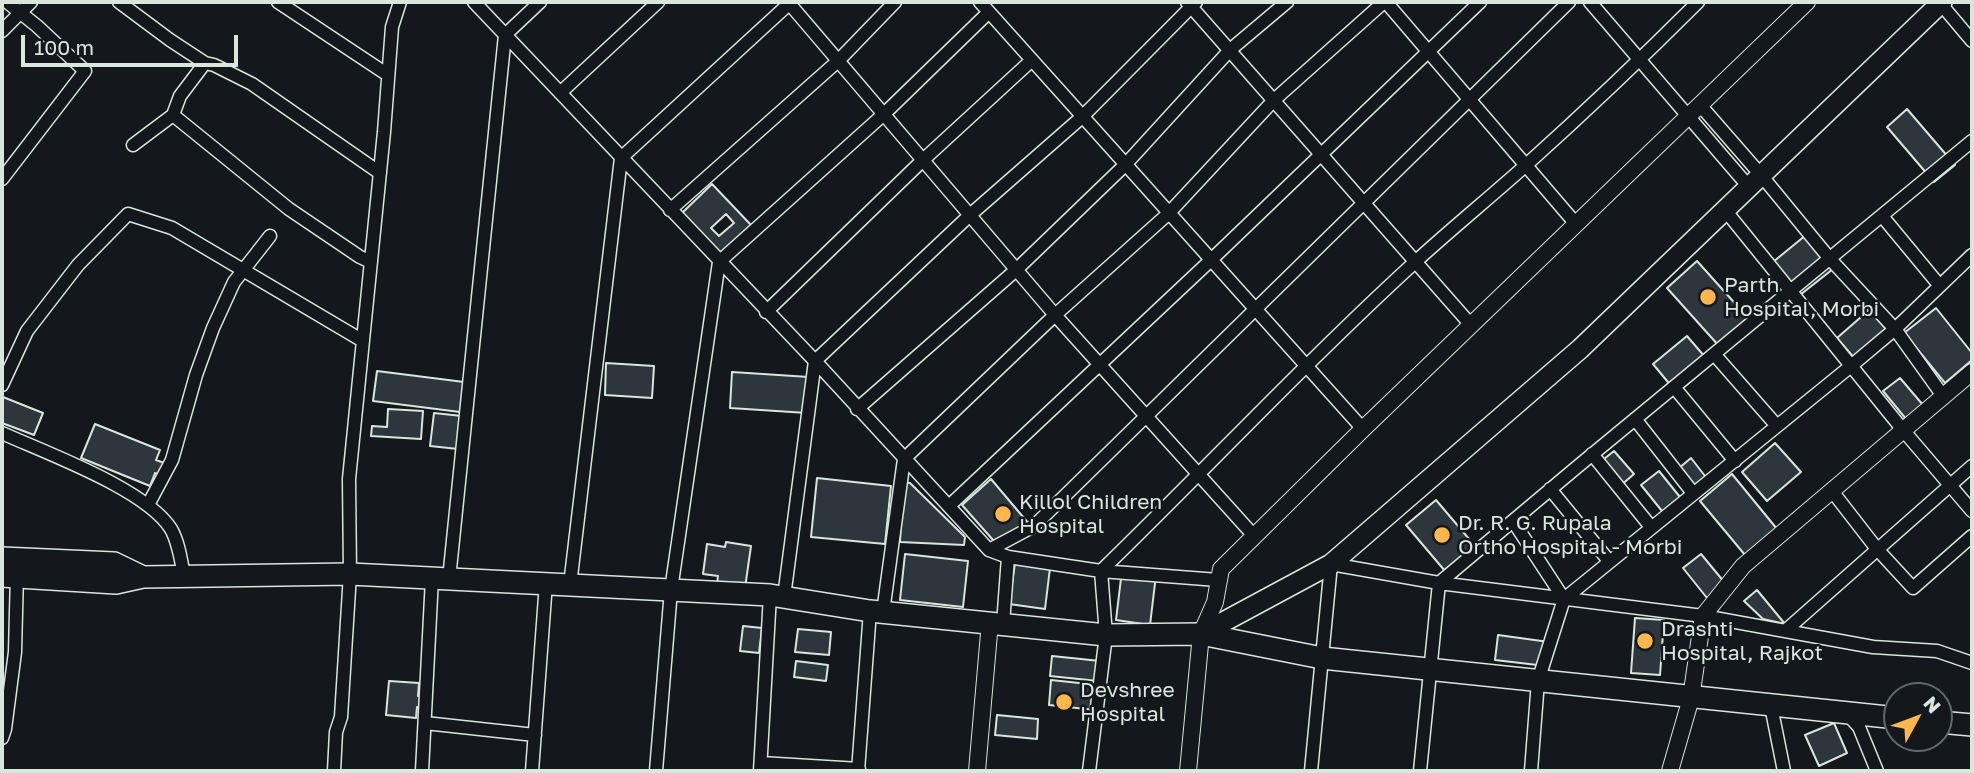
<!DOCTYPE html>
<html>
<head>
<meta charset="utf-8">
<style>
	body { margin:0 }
	#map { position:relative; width:1974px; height:773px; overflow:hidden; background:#14181c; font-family:"Golos Text",sans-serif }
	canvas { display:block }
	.frame { position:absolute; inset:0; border:4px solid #d8e6dc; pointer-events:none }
	.north { position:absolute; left:1883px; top:682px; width:70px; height:70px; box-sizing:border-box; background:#14181c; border:2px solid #626a69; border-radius:50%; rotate:49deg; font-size:19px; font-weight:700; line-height:28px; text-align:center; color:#d8e6dc }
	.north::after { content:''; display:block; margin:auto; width:24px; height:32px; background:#ffb74d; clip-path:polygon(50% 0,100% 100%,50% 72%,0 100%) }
	.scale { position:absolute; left:21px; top:35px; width:217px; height:32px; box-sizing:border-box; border:4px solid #d8e6dc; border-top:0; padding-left:9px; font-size:21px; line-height:24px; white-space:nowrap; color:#d8e6dc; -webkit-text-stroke:5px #14181c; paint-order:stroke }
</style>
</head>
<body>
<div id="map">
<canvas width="1974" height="773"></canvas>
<div class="frame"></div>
<div class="north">N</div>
<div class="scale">100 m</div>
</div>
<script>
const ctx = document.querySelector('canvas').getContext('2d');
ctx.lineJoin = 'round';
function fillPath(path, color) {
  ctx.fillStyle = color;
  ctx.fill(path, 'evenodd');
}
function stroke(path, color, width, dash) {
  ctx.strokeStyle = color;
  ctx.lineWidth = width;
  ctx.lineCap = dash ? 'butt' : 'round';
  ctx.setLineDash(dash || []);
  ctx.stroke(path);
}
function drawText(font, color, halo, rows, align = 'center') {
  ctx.font = font + ' "Golos Text",sans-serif';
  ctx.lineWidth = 5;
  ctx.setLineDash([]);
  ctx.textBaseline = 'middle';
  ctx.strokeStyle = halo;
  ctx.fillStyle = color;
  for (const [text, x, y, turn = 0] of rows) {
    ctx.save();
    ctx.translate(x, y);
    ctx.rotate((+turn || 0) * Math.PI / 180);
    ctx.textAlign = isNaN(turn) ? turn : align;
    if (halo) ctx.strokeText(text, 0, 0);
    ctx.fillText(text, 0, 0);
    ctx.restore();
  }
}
const building = new Path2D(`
	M1907,109L1955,165L1934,182L1887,127Z
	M712,184L751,225L721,254L682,213ZM726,214L734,223L719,236L711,228Z
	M1806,235L1833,269L1800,295L1773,262Z
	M1697,261L1749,319L1719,346L1667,288Z
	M1936,308L1972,353V360L1945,383L1904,333Z
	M1869,310L1888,331L1855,359L1837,338Z
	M1687,336L1711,364L1677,393L1653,364Z
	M606,363L654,366L652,398L605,395Z
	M377,371L464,382L460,412L373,401Z
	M732,372L809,377L807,413L730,408Z
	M1900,378L1923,405L1906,419L1883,391Z
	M3,397L43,413L34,435L2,423Z
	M388,409L423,411L421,439L371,436L372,426L387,427Z
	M434,413L462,416L458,449L430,446Z
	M95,424L160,450L156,460L167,464L162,476L155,473L150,486L81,458Z
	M1775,443L1801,472L1767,501L1742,472Z
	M1614,451L1634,474L1619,487L1599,463Z
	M1691,458L1712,485L1694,500L1672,474Z
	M1659,471L1684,502L1666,516L1641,485Z
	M1732,474L1777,529L1745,555L1700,501Z
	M817,478L891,486L885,544L811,537Z
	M991,479L1029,524L1010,540H993L962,505Z
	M903,482L910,483L965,537L964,545L900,542Z
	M1436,500L1475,546L1445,571L1406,525Z
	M726,542L751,546L745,588L717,584L718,576L703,574L707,544L725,547Z
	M905,554L968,561L963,607L900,600Z
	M1701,554L1725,583L1707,598L1683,568Z
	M1015,563L1050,568L1045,609L1009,604Z
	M1122,570L1156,575L1150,625L1116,620Z
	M1757,590L1785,624L1763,619L1744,601Z
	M1635,618L1664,620L1660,675L1631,673Z
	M743,626L762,628L759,653L740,651Z
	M798,629L831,632L829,655L795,652Z
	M1498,635L1549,642L1546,666L1495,660Z
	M1052,656L1100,661L1098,681L1050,676Z
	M796,661L828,665L826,681L794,677Z
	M1051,680L1098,685L1095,710L1049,705Z
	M389,681L419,683L418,696L426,697L425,708L417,707L416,718L386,715Z
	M997,715L1038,719L1037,739L995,735Z
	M1834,723L1847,753L1819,766L1805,735Z`);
const minor = new Path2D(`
	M119,2L170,40L205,63L214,65L252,84L380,173
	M278,2L388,75
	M474,2L815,361L989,550L1008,557L1101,571L1218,580
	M788,2L1055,315L1255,537
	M980,2L1363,429
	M1187,2L1471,325
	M1386,2L1576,224
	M1590,2L1749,187
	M1940,3L1972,41
	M2,31L31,2
	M560,93L658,2
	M1700,105L1761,175L1830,259L1895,329L1943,396
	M173,115L289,209L360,257L371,262
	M133,145L173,115L180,96L205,63
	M2,179L85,71L37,26L7,2
	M670,210L838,61L895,2
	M1725,210L1903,430L1972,511
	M1882,216L1940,286
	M766,312L923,160L1032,60
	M1714,354L1777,426
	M2,385L27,331L78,265L128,214L172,228L363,341
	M1674,387L1735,461
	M857,409L1016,270L1125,165L1230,50L1287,2
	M1635,419L1693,493
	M2,433C46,453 146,489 171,529C179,543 181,561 184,576
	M1592,454L1651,527
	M1550,489L1609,561
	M1832,491L1877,549L1913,588L1972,536
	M148,505L172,460L196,375L213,328L234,282L270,236
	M949,506L1211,260L1480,2
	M1513,521L1564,599
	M989,550L1034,526L1569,2
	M449,579L505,35L540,2
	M570,585L621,158L791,2
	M784,597L815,361L970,215L1082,117L1196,2
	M883,612L904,459L1055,315L1168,214L1274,100L1384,2
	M1003,624L1008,557
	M1785,631L1972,466
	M1771,706L1784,771
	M1847,714L1859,727L1877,771
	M425,723L535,735
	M2,738L5,729L15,652L17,573
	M761,763L859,769
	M334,771L336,732L341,717L350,574L349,479L384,132L392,27L400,2
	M422,771L432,578
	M532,771L546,583
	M656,771L671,590L719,262L884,114L989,12
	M760,771L770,595
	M858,771L870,611
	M1089,771L1106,635L1101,571C1206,469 1306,362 1414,263C1450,230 1488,199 1525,166C1584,113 1642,58 1698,2
	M1311,771L1331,564L1439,583L1577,467L1972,141
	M1420,771L1439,583L1703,616L1873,647L1937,651L1972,663
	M1531,771L1538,681L1564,599L1851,366L1895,329L1972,255`);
const tertiary = new Path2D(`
	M977,771L990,622
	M1188,771L1201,634L1215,602L1221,569L1363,429L1807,2
	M1670,771L1691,698L1703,616L1743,566L1972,372`);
const secondary = new Path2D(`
	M1201,634L1331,564L1580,349L1942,2`);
const primary = new Path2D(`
	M2,558L114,563L143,577
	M2,576L116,583L143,577L350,574L770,595L870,611L1106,635L1201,634L1322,658L1897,718
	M1939,722L1972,725`);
const markers = [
	[1708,297,9,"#ffb74d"],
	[1003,514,9,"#ffb74d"],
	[1442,535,9,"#ffb74d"],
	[1645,641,9,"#ffb74d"],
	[1064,702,9,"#ffb74d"]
];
const poiNames = [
	["Parth",1724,285],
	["Hospital, Morbi",1724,309],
	["Killol Children",1019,502],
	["Hospital",1019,526],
	["Dr. R. G. Rupala",1458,523],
	["Ortho Hospital - Morbi",1458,547],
	["Drashti",1661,629],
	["Hospital, Rajkot",1661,653],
	["Devshree",1080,690],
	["Hospital",1080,714]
];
fillPath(building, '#2c363c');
stroke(building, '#d8e6dc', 2);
stroke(minor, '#d8e6dc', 15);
stroke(tertiary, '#d8e6dc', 18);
stroke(secondary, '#d8e6dc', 22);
stroke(primary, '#d8e6dc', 24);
stroke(minor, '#14181c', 12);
stroke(tertiary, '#14181c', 16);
stroke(secondary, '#14181c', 19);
stroke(primary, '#14181c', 21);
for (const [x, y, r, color] of markers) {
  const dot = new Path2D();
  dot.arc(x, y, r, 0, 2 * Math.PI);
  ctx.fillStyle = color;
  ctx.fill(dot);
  stroke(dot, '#14181c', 2.5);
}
drawText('21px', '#d8e6dc', '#14181c', poiNames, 'left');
</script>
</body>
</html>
